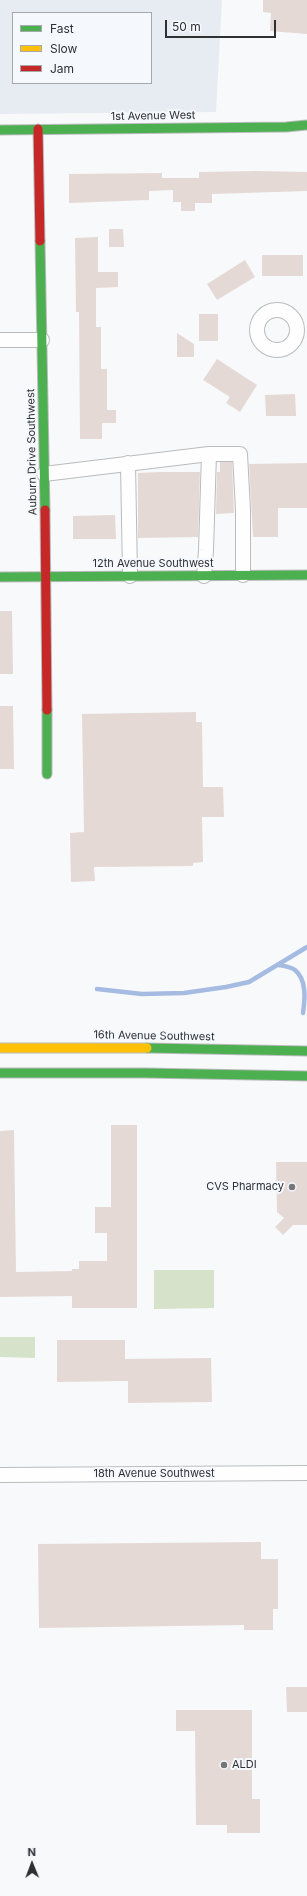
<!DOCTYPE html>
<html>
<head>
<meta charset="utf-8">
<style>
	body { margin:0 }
	#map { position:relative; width:307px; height:1896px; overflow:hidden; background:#f7f9fb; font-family:Inter,sans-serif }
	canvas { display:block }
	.legend { position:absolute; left:12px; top:12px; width:140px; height:72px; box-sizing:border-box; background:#f5f8fd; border:1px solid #a6a8ac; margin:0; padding:5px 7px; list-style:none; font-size:12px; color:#2f3032 }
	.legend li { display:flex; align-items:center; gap:8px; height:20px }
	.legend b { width:20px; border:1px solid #a6a8ac }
	.north { position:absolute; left:12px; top:1844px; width:40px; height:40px; -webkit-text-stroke:3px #f5f8fd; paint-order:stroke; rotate:359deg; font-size:11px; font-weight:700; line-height:16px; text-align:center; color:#2f3032 }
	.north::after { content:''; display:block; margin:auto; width:14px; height:18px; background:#2f3032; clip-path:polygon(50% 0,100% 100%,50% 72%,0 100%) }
	.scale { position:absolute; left:165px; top:20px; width:111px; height:18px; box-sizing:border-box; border:2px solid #2f3032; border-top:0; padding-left:5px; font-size:12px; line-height:14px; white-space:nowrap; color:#2f3032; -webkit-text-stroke:3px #f5f8fd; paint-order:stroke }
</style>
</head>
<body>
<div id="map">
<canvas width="307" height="1896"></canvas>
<ul class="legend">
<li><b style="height:5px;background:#4caf50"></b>Fast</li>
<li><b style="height:5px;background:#ffc107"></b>Slow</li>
<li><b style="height:5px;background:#c62828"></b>Jam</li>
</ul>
<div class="north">N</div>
<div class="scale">50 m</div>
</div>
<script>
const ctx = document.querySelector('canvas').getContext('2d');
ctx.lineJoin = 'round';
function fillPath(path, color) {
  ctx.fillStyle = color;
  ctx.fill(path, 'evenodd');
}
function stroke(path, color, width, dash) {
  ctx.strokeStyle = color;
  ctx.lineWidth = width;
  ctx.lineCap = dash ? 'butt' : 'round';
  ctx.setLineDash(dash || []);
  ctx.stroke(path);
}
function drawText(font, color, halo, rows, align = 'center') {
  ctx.font = font + ' Inter,sans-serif';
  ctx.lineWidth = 4;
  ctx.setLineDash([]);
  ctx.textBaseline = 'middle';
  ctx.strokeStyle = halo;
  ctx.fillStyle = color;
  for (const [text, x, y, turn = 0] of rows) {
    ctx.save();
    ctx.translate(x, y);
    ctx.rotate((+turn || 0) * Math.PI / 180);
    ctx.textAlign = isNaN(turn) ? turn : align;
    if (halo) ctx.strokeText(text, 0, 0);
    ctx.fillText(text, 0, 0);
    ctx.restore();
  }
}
const built = new Path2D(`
	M0,0H222L216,112L0,114ZM13,13H151V83H13Z`);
const green = new Path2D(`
	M154,1270H214V1308L154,1309Z
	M0,1337H35V1358L0,1357Z`);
const stream = new Path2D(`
	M279,965C284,966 291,967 295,970C307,980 305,999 303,1013
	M97,989L142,994L184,993L226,987L249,982L307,947`);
const building = new Path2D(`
	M263,0H307V34L270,31L271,13L263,12Z
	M256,171L307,172V191L212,194V203H195V211H181V202H173V190L149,191V200L69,203V174L162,173V178H199V172Z
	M109,229H123L124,247H109Z
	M98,237V272H118V287L96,288V327H101V369H107V410H116V423H102V439H80L79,312H76L75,238Z
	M262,255H303V276H262Z
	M245,260L255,277L217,300L207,284Z
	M199,314H218V341H199Z
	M177,333L194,344V357H177Z
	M217,359L257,385L240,412L226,403L230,397L203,380Z
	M295,394L296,416H266L265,395Z
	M220,462H232L234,513L216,514L217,472H220Z
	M307,463V508H278V537H253L249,464Z
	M161,472H200L198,537L138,538V473Z
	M115,515L116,539H73V516Z
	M0,611H12L13,674H0Z
	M0,706H13L14,769H0Z
	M196,712V722H202L203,787H223L224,817H202L203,862L193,863V866L94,867L95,881L71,882L70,833L84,832L82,714Z
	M111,1125H137V1308H72V1296L0,1297V1131L14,1130L16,1272L72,1271V1269H79V1261H107V1233H95V1207H111Z
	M276,1162H307V1225H293L283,1235L275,1227L284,1218L277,1212Z
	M57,1340H125V1359L211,1358L212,1402L128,1403V1381L57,1382Z
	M261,1542V1559H278V1609H273V1630H244V1625L39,1628L38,1544Z
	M286,1687H307V1712H287Z
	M176,1710H252V1799H260V1833H227V1825H196L195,1731H176Z`);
const street = new Path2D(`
	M257 330a20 20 0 1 1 40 0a20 20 0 1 1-40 0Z
	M0,340H42
	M209,454H240L243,510V575
	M128,463L130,576
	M44,474L209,454L206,550L204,576
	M0,1475L307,1473`);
const fast = new Path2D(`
	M0,130L286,127L307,125
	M40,241L45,510
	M0,577L307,575
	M47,710V774
	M147,1048L307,1051
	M0,1073H145L307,1076`);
const slow = new Path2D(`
	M0,1048H147`);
const jam = new Path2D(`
	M38,129L40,241
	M45,510L47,710`);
const markers = [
	[292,1187,4,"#757678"],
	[224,1765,4,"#757678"]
];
const streetNames = [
	["1st Avenue West",153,116,-1],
	["Auburn Drive Southwest",32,452,-91],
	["12th Avenue Southwest",153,564],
	["16th Avenue Southwest",154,1036,1],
	["18th Avenue Southwest",154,1474]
];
const poiNames = [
	["CVS Pharmacy",284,1187],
	["ALDI",232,1765,"left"]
];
fillPath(built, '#e7ecf3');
fillPath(green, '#d6e2c9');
stroke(stream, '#a6bbe2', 4.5);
fillPath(building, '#e5d9d6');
stroke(street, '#b9bbbc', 16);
stroke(fast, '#b9bbbc', 11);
stroke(slow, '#b9bbbc', 11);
stroke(jam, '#b9bbbc', 11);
stroke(street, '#fefefe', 14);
stroke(fast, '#4caf50', 9);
stroke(slow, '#ffc107', 9);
stroke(jam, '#c62828', 9);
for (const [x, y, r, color] of markers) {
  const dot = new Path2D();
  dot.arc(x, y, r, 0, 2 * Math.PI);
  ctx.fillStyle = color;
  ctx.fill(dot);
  stroke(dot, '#f5f8fd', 1.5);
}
drawText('11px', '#2f3032', '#f5f8fd', streetNames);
drawText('11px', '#2f3032', '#f5f8fd', poiNames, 'right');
</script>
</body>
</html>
